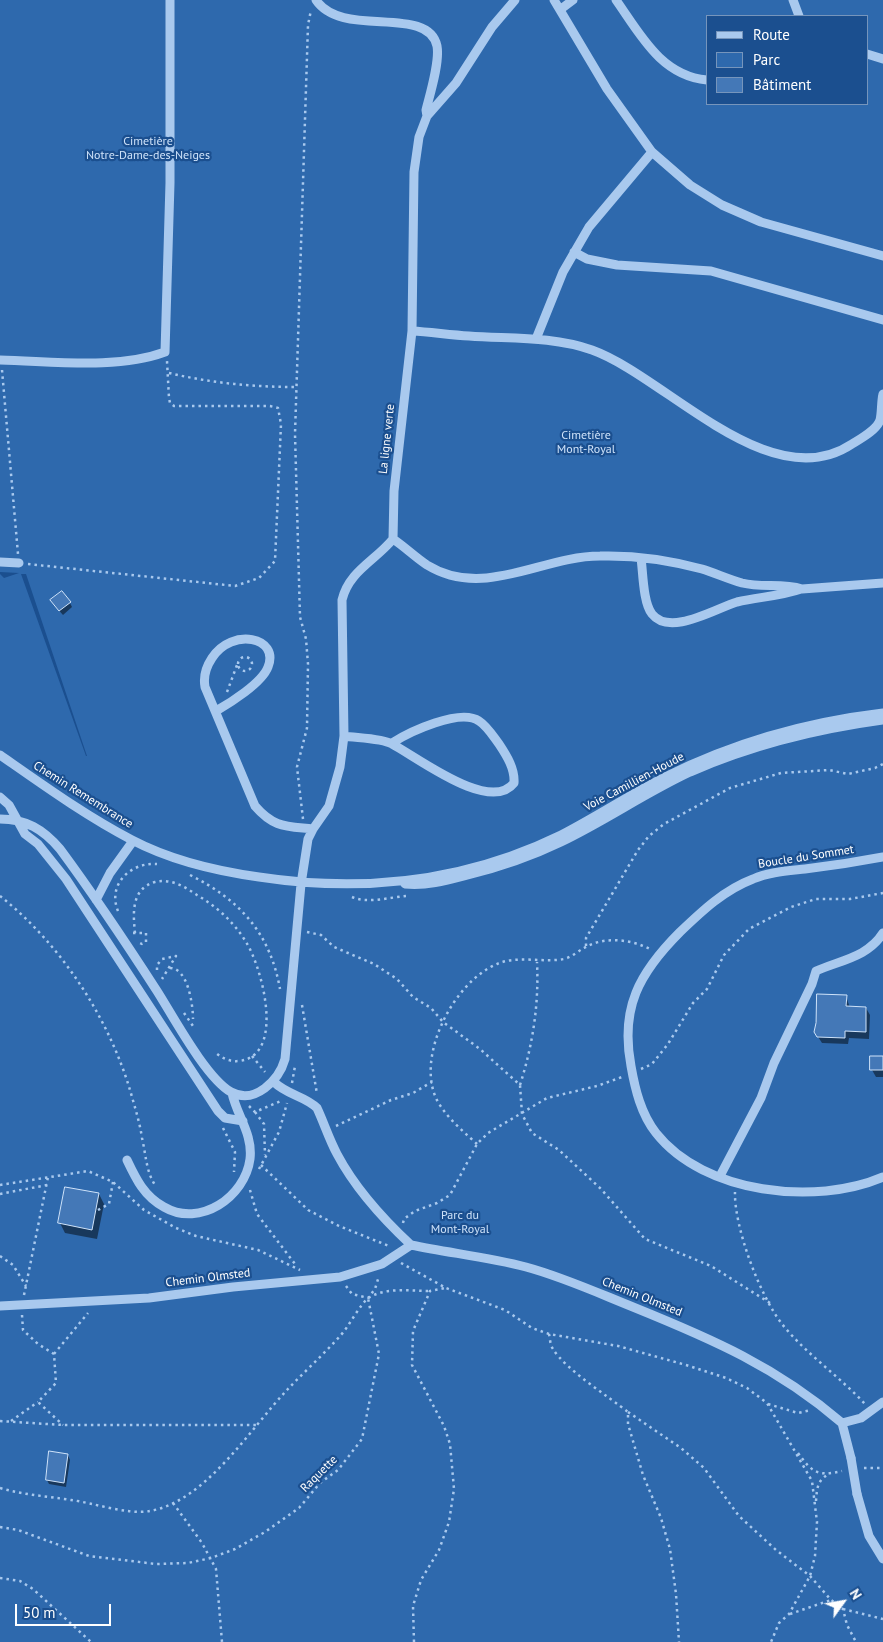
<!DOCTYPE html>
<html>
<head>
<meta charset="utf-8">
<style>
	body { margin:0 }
	#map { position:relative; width:883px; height:1642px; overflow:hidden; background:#1b4f8f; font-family:"PT Sans",sans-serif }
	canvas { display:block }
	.legend { position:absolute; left:706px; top:15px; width:162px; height:90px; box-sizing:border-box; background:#1b4f8f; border:1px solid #7695bc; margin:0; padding:6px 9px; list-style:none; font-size:15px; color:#fff }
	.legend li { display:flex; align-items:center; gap:10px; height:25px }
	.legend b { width:25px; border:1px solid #7695bc }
	.north { position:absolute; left:818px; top:1577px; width:50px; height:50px; -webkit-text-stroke:4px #1b4f8f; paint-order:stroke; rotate:58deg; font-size:14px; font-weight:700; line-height:20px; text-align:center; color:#fff }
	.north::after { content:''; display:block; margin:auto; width:18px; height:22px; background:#fff; clip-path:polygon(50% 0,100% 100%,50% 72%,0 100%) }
	.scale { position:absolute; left:15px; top:1604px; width:96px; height:22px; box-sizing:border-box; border:2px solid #fff; border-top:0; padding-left:6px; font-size:15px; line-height:18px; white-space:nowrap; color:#fff; -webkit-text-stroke:4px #1b4f8f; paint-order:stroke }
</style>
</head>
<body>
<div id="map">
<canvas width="883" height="1642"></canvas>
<ul class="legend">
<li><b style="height:6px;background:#a9c9ee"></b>Route</li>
<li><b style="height:14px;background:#2e69ad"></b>Parc</li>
<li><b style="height:14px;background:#4478b7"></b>Bâtiment</li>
</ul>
<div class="north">N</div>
<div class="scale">50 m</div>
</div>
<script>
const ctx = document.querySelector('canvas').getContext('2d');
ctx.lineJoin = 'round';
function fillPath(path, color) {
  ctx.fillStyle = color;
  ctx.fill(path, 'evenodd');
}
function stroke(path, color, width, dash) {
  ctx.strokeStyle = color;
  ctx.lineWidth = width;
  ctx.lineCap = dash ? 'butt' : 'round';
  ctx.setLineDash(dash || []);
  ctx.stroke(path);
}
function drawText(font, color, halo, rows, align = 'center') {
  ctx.font = font + ' "PT Sans",sans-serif';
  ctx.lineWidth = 4.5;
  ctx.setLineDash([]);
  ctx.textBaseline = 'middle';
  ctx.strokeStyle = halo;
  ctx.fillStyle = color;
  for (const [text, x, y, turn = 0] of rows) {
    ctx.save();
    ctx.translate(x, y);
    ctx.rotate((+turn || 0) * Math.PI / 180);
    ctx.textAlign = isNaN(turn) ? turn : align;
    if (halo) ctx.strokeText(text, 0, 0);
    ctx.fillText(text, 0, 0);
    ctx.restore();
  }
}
const green = new Path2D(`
	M0,0H883V1642H0V574L4,578L19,573L0,572ZM707,16H867V104H707ZM21,574H26L87,756H86Z`);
const shadow = new Path2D(`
	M70,603L72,607L63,615L54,605Z
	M846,996L850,1008H866L870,1015L869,1039L849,1038L848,1044L822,1043L815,1032Z
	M883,1057V1077H876L872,1070Z
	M99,1194L104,1204L97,1239L65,1233L60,1223Z
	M68,1455L70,1460L66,1487L49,1484L47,1480Z`);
const building = new Path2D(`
	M62,591L71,602L59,611L50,600Z
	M817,994L847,995L846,1006L866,1007V1032L845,1031V1038L817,1037L814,1032L816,1023Z
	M870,1056H883V1070H870Z
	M65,1187L99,1193L92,1230L58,1223Z
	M49,1451L68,1454L64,1483L46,1480Z`);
const path = new Path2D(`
	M2,370L18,554
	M169,373C211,383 253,387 296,387
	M28,564L235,586L259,578L275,561L281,424L278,408L270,406H174L170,403L169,398L167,361
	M238 664a7 7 0 1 1 14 0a7 7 0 1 1-14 0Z
	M227,692L237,665
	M303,819L297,767L307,728L308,664L306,639L300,617L295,434L308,25L311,10
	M190,875C240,900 270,933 280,989
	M0,896C62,945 111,1021 132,1097C136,1111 140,1124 142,1138C146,1155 146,1171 155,1185
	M352,897C368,904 390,897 407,896
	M118,911C107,884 131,862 157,864
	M307,932L321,935L334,947L374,964L397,979L413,997L431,1008L443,1022L480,1049L520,1085L522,1114L532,1133L559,1150L601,1189L645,1239L711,1266L770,1303
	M133,933H146V942L142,944L138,942
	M135,933C133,913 131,889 155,882C171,878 185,887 197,895C217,907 234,922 246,942C262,967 286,1056 239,1061C230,1062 221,1058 215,1052
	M586,946V938L638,850L649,836L664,824L730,788L781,773L829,770L848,774L875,768L883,764
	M170,968C188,968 193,1005 193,1019
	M157,970V965L162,959L176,956L162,979
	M302,1005L317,1094
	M184,1013L193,1026
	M252,1056L265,1072
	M641,1069L652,1064L668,1044L693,1003L707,989L724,955L749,929L791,907L816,899H850L883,893
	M292,1083L295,1066
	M520,1085C533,1044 539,1004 537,962
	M249,1106L255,1112L281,1101
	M255,1112L264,1124L265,1155
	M336,1126L391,1100L413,1093L432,1082
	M223,1128L235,1152L234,1172
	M477,1144C463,1131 448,1119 438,1102C414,1059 453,982 497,964C517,955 543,963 564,959C572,957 578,951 584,948C604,936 630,939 650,949
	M261,1165L308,1210L339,1226L389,1246
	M259,1169L279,1132L287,1103
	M0,1185L88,1171L113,1182L144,1210L176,1228L196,1236L258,1250L300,1270
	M250,1190L257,1214L295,1264
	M735,1192C734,1227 760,1296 782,1324C806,1354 839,1376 865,1404
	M0,1194L47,1185
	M98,1210L109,1204L113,1182
	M403,1223L404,1219L415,1211L437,1203L450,1195L477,1144L488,1133L547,1098L597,1086L622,1077
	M0,1256L13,1265L26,1286
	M401,1263L446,1288L505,1310L532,1328L549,1334L618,1346L686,1365L726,1378L747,1388L767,1403L812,1481L817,1522L815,1556L810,1576L789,1614L779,1623L771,1642
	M346,1286L352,1294L368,1298L375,1289L379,1276
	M24,1295L48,1177
	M22,1315L23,1330L38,1344L54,1354L56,1383L38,1402L63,1425
	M549,1334C550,1338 550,1345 553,1349C565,1369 609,1397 628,1412V1424L643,1475L661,1518L670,1549L676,1594L679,1642
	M54,1354L88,1313
	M768,1404L798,1413L811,1410
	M628,1412L681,1448L704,1468L739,1516L776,1550L810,1576L831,1600L843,1609L847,1625L856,1642
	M0,1421L63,1425H256
	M11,1421L38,1402
	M798,1453C812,1472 817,1477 842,1471
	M864,1468H883
	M0,1488C24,1495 46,1496 71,1500C94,1503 127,1515 150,1511C206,1501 250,1429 287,1390C304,1372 323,1355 340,1336C349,1327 360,1303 370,1297C388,1287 410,1291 430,1291
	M816,1501C817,1489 817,1480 829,1474
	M173,1503L202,1543L216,1569L222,1642
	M0,1527L18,1530L89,1556L156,1564L188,1563L211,1558L235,1549L265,1532L299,1508L320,1483L338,1470L362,1439L379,1354L368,1298
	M0,1578L20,1581L33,1589L91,1642
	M843,1609L883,1619
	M790,1614L831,1600
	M414,1642L413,1606L421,1580L439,1550L449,1522L454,1489L450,1444L444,1426L412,1365L413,1331L430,1291L445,1288`);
const minor = new Path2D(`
	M316,0C342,39 428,4 437,46C440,62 430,94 426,110L427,116
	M554,0L607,89L652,152L690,185L722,205L761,222L883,256
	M616,0C640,34 661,76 707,80
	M793,0L799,16
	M561,9L573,0
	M867,54L883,59
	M574,252L587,259L617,265L711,271L883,320
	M412,331C431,332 450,335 469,336C510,339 552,336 592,350C665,376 770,499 852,444C860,439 877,430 880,420C882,412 881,402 883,394
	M536,339L563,272L589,227L652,152
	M0,360C52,361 116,370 165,352L170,183V0
	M393,539C405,547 415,557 427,565C484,600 541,556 600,556C635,555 669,560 702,569C715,573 728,579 742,583C762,588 782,583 802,589L883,583
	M641,558C643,572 643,603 652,614C670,637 716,608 737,602C759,597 781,596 801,589
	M0,562L19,563
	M216,711C230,703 262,683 268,667C280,637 232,627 212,658C206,667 203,676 205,687L255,806C274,828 286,826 313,829
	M344,736C356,738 382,738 392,744C417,757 490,814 514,783C515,769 507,756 499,744C493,736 487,726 479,721C460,708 409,732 392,743
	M0,755C43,785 86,816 132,840C172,861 216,871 259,877C364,893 465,882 561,835C596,817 629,795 665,777C733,743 807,722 883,713
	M0,797L9,805L25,834L38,844L66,879L218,1111L225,1118L243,1121
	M0,819C26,819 43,829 60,849C94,895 126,943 157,991C173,1016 206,1078 231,1092C255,1105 279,1080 285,1059L301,884L308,839L313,829L329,806L340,767L344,736L342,600C349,571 375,561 393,539L394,491L412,331L414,172L419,137L427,116L456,83L492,27L515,0
	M883,857C857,862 831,866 805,869C787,871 769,872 753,879C724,890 702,911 680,932C639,973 620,1008 631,1066C635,1089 641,1114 656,1133C704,1194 816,1206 883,1177
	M405,884C426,886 445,881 464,876C497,868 530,857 561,842C605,821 645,793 690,772C752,745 816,729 883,720
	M96,900L110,873L133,841
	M274,1082C287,1095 305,1096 317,1108C324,1123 329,1139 337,1154C355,1188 382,1218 411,1245
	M127,1160C136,1179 144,1196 164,1207C200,1228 245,1197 250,1159C253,1134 237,1116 232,1093
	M720,1176L761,1098L774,1063L812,984L816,971C841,960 868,957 883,933
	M0,1306L149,1298L233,1287L340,1277L382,1264L411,1245C449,1253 488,1257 526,1267C563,1277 598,1293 633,1307C712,1339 777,1367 842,1423
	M851,1458L842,1423L861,1418L883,1402
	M857,1494L869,1536L883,1559`);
const minorBridge = new Path2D(`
	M851,1458L857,1494`);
const parkNames = [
	["Cimetière",148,142],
	["Notre-Dame-des-Neiges",148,156],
	["Cimetière",586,436],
	["Mont-Royal",586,450],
	["Parc du",460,1216],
	["Mont-Royal",460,1230]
];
const streetNames = [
	["La ligne verte",387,439,-84],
	["Voie Camillien-Houde",634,782,-28],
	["Chemin Remembrance",83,795,32],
	["Boucle du Sommet",806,857,-9],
	["Chemin Olmsted",208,1278,-7],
	["Chemin Olmsted",642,1297,22],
	["Raquette",319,1474,-45]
];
fillPath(green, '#2e69ad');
fillPath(shadow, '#0007');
fillPath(building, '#4478b7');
stroke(building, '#cfe3fa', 1);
stroke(path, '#a9c9ee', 2.5, [2.5, 4]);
stroke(minor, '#a9c9ee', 9);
stroke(minorBridge, '#a9c9ee', 9);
drawText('12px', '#cfe3fa', '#1b4f8f', parkNames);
drawText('12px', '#fff', '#1b4f8f', streetNames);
</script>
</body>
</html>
